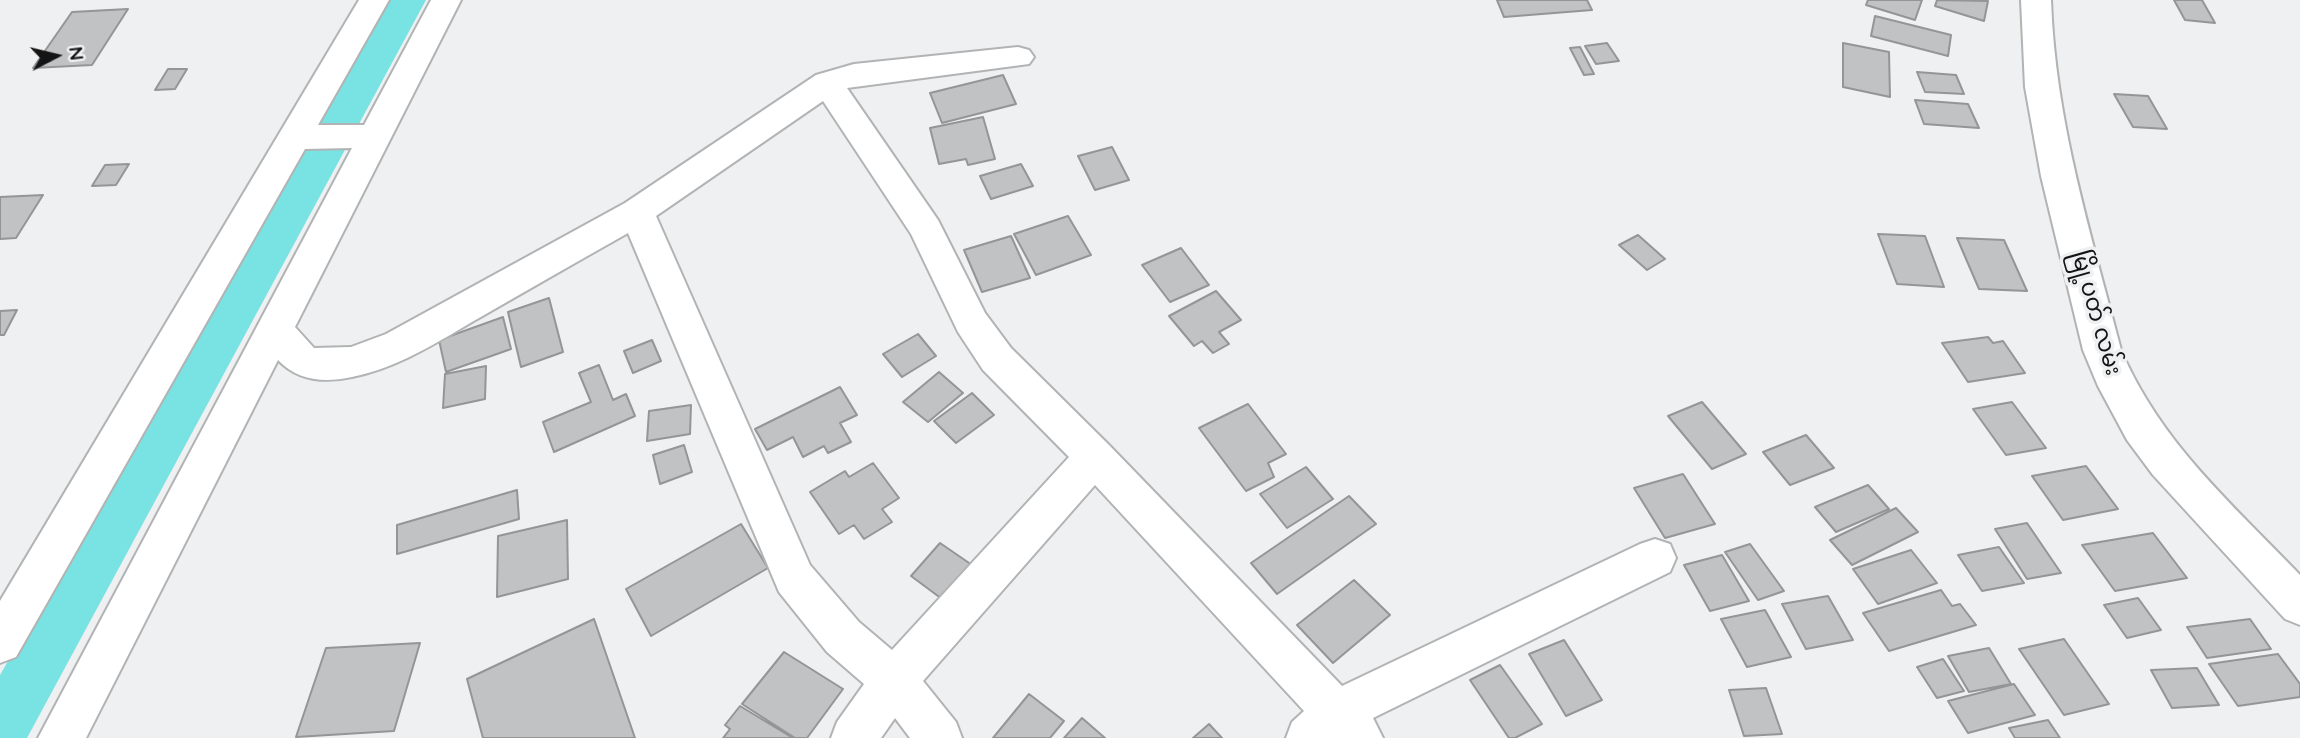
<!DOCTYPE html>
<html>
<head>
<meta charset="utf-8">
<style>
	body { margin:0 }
	#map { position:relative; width:2300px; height:738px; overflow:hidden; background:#eff0f1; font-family:Quicksand,sans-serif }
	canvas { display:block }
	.north { position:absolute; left:21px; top:21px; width:70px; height:70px; -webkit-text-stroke:5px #eff0f1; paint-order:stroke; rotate:83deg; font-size:19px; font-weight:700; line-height:28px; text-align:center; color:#141414 }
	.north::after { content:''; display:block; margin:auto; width:24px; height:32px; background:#141414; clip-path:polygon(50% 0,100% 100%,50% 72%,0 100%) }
</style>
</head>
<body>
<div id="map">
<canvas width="2300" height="738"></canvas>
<div class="north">N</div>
</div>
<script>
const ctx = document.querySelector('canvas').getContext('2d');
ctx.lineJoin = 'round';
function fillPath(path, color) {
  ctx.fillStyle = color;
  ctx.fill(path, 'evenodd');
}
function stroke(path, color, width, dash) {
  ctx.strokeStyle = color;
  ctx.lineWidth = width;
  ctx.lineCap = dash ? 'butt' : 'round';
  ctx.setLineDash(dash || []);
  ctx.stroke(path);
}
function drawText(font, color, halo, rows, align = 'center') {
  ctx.font = font + ' Quicksand,"Noto Sans Myanmar",sans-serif';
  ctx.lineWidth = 7;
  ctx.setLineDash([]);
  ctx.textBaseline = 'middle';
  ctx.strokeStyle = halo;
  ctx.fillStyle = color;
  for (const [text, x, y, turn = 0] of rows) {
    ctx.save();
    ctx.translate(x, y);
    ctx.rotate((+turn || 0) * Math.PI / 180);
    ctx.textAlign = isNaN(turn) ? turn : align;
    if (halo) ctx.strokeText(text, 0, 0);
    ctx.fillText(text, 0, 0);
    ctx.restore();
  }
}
const canal = new Path2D(`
	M388,0H426L27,738H0V675Z`);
const building = new Path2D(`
	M1497,0H1587L1592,10L1504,17Z
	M1868,0H1922L1915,20L1866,5Z
	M1937,0L1988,1L1984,21L1935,6Z
	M2174,0H2202L2215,23L2185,20Z
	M128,9L92,65L33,68L72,12Z
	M1875,16L1951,35L1948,56L1871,36Z
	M1607,43L1619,61L1596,64L1585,46Z
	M1843,43L1889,52L1890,97L1843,87Z
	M1580,47L1594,74L1584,75L1570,48Z
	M168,69H187L175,89L155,90Z
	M1917,72L1956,75L1964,94L1925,92Z
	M1003,75L1016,104L942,123L930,93Z
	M2114,94L2148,96L2167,129L2133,127Z
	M1915,100L1968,104L1979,128L1924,124Z
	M983,117L995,159L968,165L966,159L939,164L930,128Z
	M1112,147L1129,180L1095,190L1078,156Z
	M129,164L116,185L92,186L105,165Z
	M1021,164L1033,186L991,199L980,176Z
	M43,195L16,238L0,239V197Z
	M1068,216L1091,255L1036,275L1014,234Z
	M1878,234L1925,236L1944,287L1897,284Z
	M1638,235L1665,259L1647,270L1619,245Z
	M1011,236L1030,278L982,292L964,250Z
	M1957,238L2004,240L2027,291L1979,289Z
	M1181,248L1209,285L1170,302L1142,265Z
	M1216,291L1241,320L1219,332L1229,344L1213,353L1202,341L1194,346L1169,316Z
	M549,298L563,352L521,367L508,312Z
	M17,310L4,335H0V311Z
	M503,317L511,349L446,372L439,340Z
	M918,334L936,356L902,377L883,354Z
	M1988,337L1993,343L2003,341L2025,373L1968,382L1942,343Z
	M652,340L661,361L633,373L624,351Z
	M599,365L613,400L626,394L635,416L554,452L543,422L591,402L579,373Z
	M486,366L485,399L443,408L445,374Z
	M939,372L963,393L928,422L903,402Z
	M840,387L857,415L840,423L851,442L828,453L824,446L803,457L793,437L767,450L755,429Z
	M972,393L994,415L956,443L934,421Z
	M1702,402L1746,454L1712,469L1668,416Z
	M2012,402L2046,448L2006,455L1973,409Z
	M1248,404L1286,454L1268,463L1274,477L1246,491L1199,428Z
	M691,405L690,434L647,441L649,411Z
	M1806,435L1834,468L1790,485L1763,452Z
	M684,445L692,472L660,484L653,455Z
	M873,463L899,498L882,509L892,522L864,539L854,525L839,534L810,492L845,471L849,477Z
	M2086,466L2118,509L2063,520L2032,476Z
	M1306,467L1333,499L1287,528L1260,494Z
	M1683,474L1715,524L1665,538L1634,488Z
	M1868,485L1889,509L1836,532L1815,507Z
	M517,490L519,519L397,554V525Z
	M1349,496L1376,524L1277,594L1251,563Z
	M1896,508L1918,532L1852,565L1830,540Z
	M567,520L568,579L497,597L498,536Z
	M2027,523L2061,573L2027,579L1995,529Z
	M741,524L768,568L651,636L626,589Z
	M2153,533L2187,578L2115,591L2082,545Z
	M940,543L972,565L942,599L911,576Z
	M1750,544L1784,591L1758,600L1725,552Z
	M1999,547L2024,583L1982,591L1958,555Z
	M1911,550L1937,583L1878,604L1853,569Z
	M1722,555L1749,601L1710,611L1684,565Z
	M1354,580L1390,615L1333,663L1297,625Z
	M1941,590L1952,606L1960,604L1976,625L1889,651L1863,613Z
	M1828,596L1853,640L1806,649L1782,604Z
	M2138,598L2161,630L2127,638L2104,605Z
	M1765,610L1791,657L1747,667L1721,619Z
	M594,619L635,738H483L467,679Z
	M2250,619L2271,649L2207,658L2187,627Z
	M2064,639L2109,704L2064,715L2019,649Z
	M1564,640L1602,700L1566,716L1529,654Z
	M420,643L394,731L296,737L326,648Z
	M1989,648L2011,684L1969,692L1948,656Z
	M784,652L843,689L807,738H795L742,704Z
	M2278,654L2300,684V697L2238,706L2209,664Z
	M1943,659L1964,691L1937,698L1917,667Z
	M1500,665L1542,724L1515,738H1509L1470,680Z
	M2197,668L2219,705L2172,708L2151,670Z
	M2014,684L2035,715L1968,733L1948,701Z
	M1766,688L1782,734L1744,736L1729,690Z
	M1029,694L1064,721L1050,738H993Z
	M740,706L793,738H723L730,729L725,725Z
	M1082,718L1105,738H1064Z
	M2048,720L2060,738H2015L2009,728Z
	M1209,724L1222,738H1193Z`);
const minor = new Path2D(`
	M359,0H389L318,125H364L431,0H461L295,327L314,348L351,347L386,334L625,203L816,75L854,64L1018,47L1029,50L1034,57L1029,64L847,88L938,220L985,313L1011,348L1109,445L1342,686L1640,544L1655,539L1670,544L1676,558L1670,572L1373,718L1383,738H1286L1292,722L1304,711L1095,485L923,681L956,722L962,738H910L895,718L881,738H831L837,722L864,684L827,652L779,592L628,233C578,261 528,290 479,318C439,341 398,368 352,377C324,383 298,381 278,360L86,738H38L352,148L305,149L16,657L0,663V601ZM823,101L911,234L958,332L983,370L1069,457L892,650L859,622L810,565L656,216Z
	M2021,0H2051C2055,121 2091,234 2121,350C2160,442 2232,504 2300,575V625L2285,619L2153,475L2127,440L2098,386L2083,350L2041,176L2025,87Z`);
const streetNames = [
	["မြို့ပတ် လမ်း",2096,313,74]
];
fillPath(canal, '#79e2e3');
fillPath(building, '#c1c2c4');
stroke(building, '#949596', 2);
stroke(minor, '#b2b3b4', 4);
fillPath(minor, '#fff');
drawText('23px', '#141414', '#eff0f1', streetNames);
</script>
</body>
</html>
